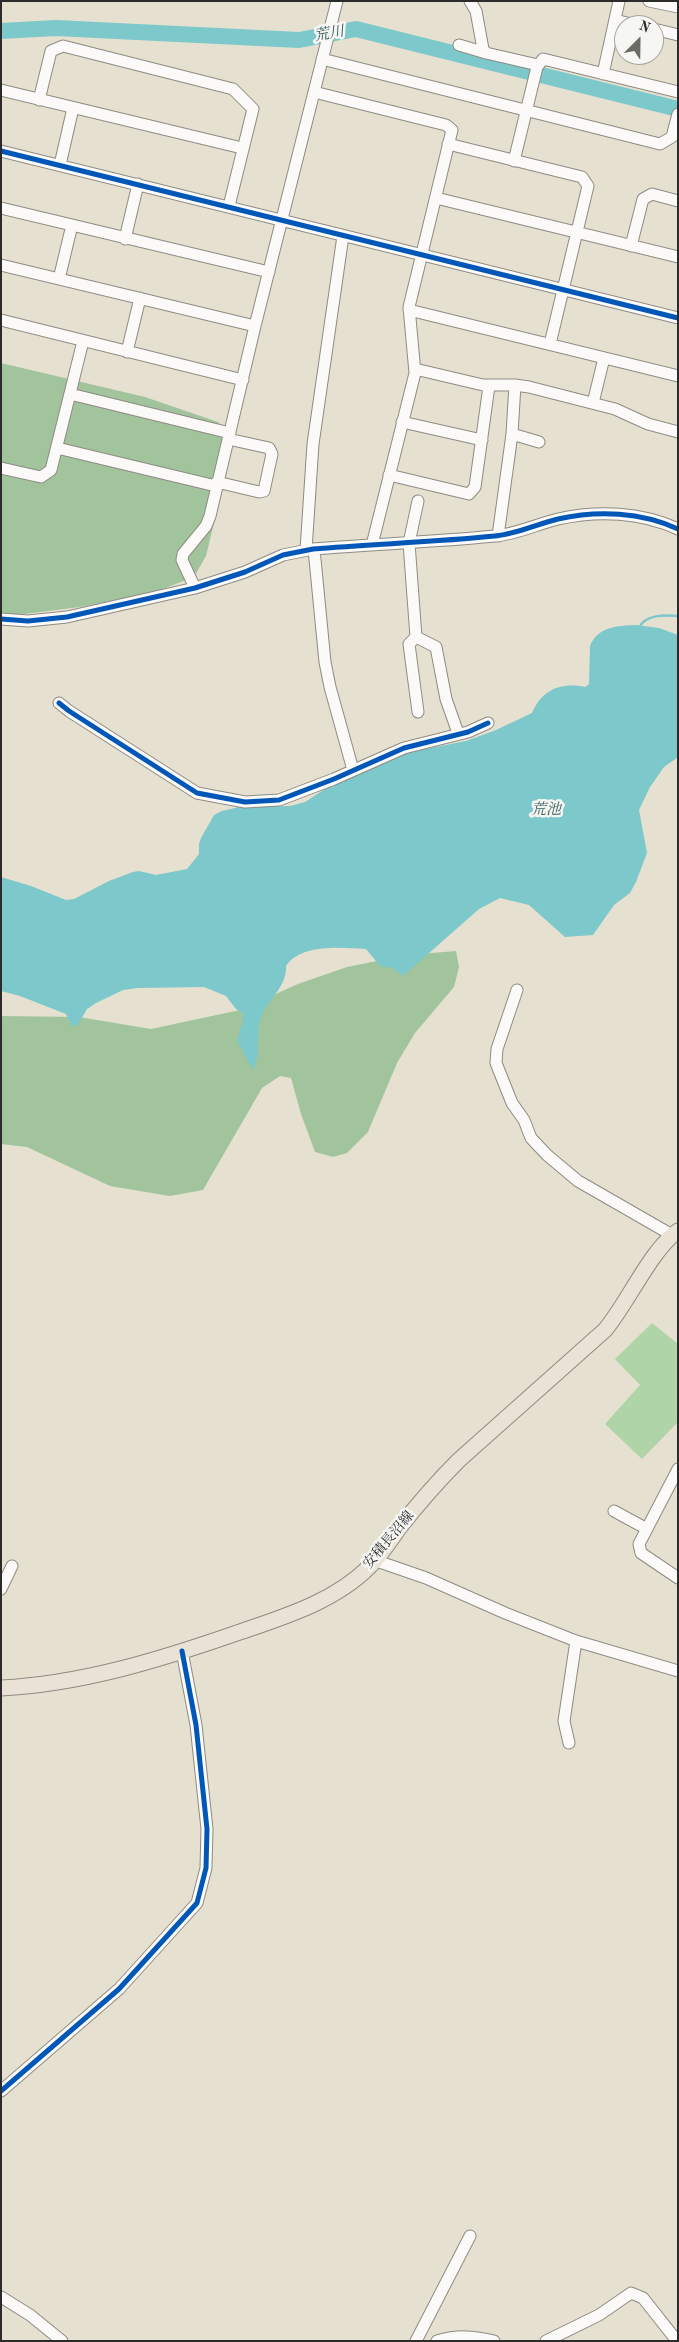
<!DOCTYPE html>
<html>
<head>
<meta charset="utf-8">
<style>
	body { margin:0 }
	#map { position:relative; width:679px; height:2342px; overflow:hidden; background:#e6e0d0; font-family:"Old Standard TT",serif }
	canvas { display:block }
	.frame { position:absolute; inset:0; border:2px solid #2b2b2b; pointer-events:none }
	.north { position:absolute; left:614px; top:15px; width:50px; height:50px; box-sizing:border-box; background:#f6f6f2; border:1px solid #a5a5a2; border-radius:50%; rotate:23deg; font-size:14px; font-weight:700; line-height:20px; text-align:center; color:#2b2b2b }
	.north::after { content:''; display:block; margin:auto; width:18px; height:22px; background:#6c6a65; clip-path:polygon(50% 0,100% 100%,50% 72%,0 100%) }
</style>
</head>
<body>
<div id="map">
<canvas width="679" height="2342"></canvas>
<div class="frame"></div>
<div class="north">N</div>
</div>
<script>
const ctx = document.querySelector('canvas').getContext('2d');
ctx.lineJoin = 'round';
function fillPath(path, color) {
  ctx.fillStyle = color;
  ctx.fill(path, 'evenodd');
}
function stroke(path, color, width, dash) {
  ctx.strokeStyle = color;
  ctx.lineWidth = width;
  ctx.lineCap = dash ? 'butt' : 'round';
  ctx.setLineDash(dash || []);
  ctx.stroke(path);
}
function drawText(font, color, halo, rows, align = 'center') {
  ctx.font = font + ' "Old Standard TT","Noto Serif JP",serif';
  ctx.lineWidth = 5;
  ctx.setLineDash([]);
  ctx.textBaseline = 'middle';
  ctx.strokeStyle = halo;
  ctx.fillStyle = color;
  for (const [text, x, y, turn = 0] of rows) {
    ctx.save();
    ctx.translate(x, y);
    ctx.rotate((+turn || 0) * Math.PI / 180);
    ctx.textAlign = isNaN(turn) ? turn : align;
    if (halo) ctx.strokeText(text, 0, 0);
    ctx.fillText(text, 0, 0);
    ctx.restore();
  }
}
const green = new Path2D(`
	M652,1323L678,1344V1422L642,1459L605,1424L640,1385L615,1359Z`);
const forest = new Path2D(`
	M1,363L145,397L218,422L229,434L231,452L206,556L194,577L152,593L80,607L1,617Z
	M456,951L459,967L454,987L415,1033L397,1063L368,1132L347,1153L333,1157L315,1152L301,1114L291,1078L280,1076L262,1088L203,1190L170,1196L110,1186L27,1147L1,1144V1016L79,1017L151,1029L240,1010L298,984L347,967L407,955Z`);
const water = new Path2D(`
	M636,625L659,628L678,635V757L664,767L650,787L639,810L647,853L636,882L630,893L614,905L593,935L565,937L529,905L500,898L479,909L403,976L392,968L380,966L366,949C341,948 302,943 286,966C287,987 268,999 261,1017C255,1035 262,1054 253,1070L237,1041L243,1020V1013L236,1009L226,996L204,987L138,988L123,990L96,1003L87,1009L77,1026L71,1025L66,1014L20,996L1,991V877L31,886L66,900L74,899L109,881L133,872L139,871L156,875L187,869L199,854V844L201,838L214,815L222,811L239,807L290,806L305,802L328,787L405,753L466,741L496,730L532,713C542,690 560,682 585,687L589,684L590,646C598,626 618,626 636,625Z`);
const stream = new Path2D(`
	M639,628C645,614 665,615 678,616`);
const river = new Path2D(`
	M1,31L56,28L299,40L356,29L678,109`);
const minor = new Path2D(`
	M470,1L476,11L483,49L486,53L538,65
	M649,1L678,7
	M615,20L635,25
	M654,29L678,35
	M459,45L486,53
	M322,59L660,144L672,137L678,114
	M603,74L619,1
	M1,90L242,148
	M314,92L446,125L452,130L409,307L415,373L372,545
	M39,100L51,51L63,46L233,89L253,109L229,206
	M448,144L582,177L588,186L550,344
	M1,151L678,318
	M514,161L537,67L543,59L678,92
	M60,165L73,108
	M436,198L678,257
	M1,208L269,272
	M125,239L138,184
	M631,246L643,199L652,194L678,201
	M1,265L255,326
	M59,279L72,225
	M409,310L678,376
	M1,320L243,380
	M127,352L140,298
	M415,369L483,385H515L529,387L615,409L648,424L678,432
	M70,394L230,433
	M593,403L604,358
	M402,422L482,440
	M512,434L539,442
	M57,448L216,486
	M1,468L41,477L51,470L83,341
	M389,475L469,494L475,487L489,386
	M217,482L259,492L264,491L272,454L269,448L228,439
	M498,536L512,434L515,385
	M314,549L325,662L330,687L353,770
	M306,550L313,444L343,236
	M195,588L182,560L183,554L206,526L210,516L255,326L337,1
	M1,619L28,621L67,617L195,588L245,572L283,555L313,549C373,544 435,542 495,536C517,534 537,524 558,519C598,510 641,512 678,529
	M416,637L409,543L418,501
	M416,637L436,647L446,699L458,733
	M416,637L409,644L418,712
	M59,703L69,711L197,793L245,802L279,800L334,779L404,748L468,732L488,723
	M517,990L497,1049L496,1063L512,1103L524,1120L531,1138L547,1155L578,1181L672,1235
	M678,1469L639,1544L641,1553L678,1578
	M614,1511L647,1529
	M374,1560L426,1578L505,1613L576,1641L678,1671
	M1,1589L12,1566
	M569,1743L564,1721L576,1641
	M1,2091L119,1989L197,1903L206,1868L207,1829L196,1725L182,1651
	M1,2297L30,2315L62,2341
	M416,2341L470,2236
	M437,2341C457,2335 474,2336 494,2341
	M546,2341L599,2315L631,2293L643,2298L677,2341`);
const major = new Path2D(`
	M1,1688C81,1684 159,1660 234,1634C280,1618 333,1603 369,1567C380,1556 390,1541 399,1528C418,1504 438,1481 459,1460L605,1330C627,1304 652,1248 678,1231`);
const cycleway = new Path2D(`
	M1,151L678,318
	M1,619L28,621L67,617L195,588L245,572L283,555L313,549C373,544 435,542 495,536C517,534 537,524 558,519C598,510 641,512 678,529
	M59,703L69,711L197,793L245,802L279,800L334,779L404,748L468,732L488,723
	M1,2091L119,1989L197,1903L206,1868L207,1829L196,1725L182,1651`);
const streetNames = [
	["安積長沼線",389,1540,-50]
];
const waterNames = [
	["荒川",329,34,-10],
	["荒池",546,810]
];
fillPath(green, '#aed4a7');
fillPath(forest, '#a1c49d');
fillPath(water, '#7cc8ca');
stroke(stream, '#7cc8ca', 2.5);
stroke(river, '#7cc8ca', 16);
stroke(minor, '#8e8b83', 13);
stroke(major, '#8e8b83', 17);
stroke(minor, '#fbfaf8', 11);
stroke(major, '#e9e2d5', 15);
stroke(cycleway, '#0057b8', 5);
drawText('14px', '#2b2b2b', '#f6f6f2', streetNames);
drawText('italic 15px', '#385e62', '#f6f6f2', waterNames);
</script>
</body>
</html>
